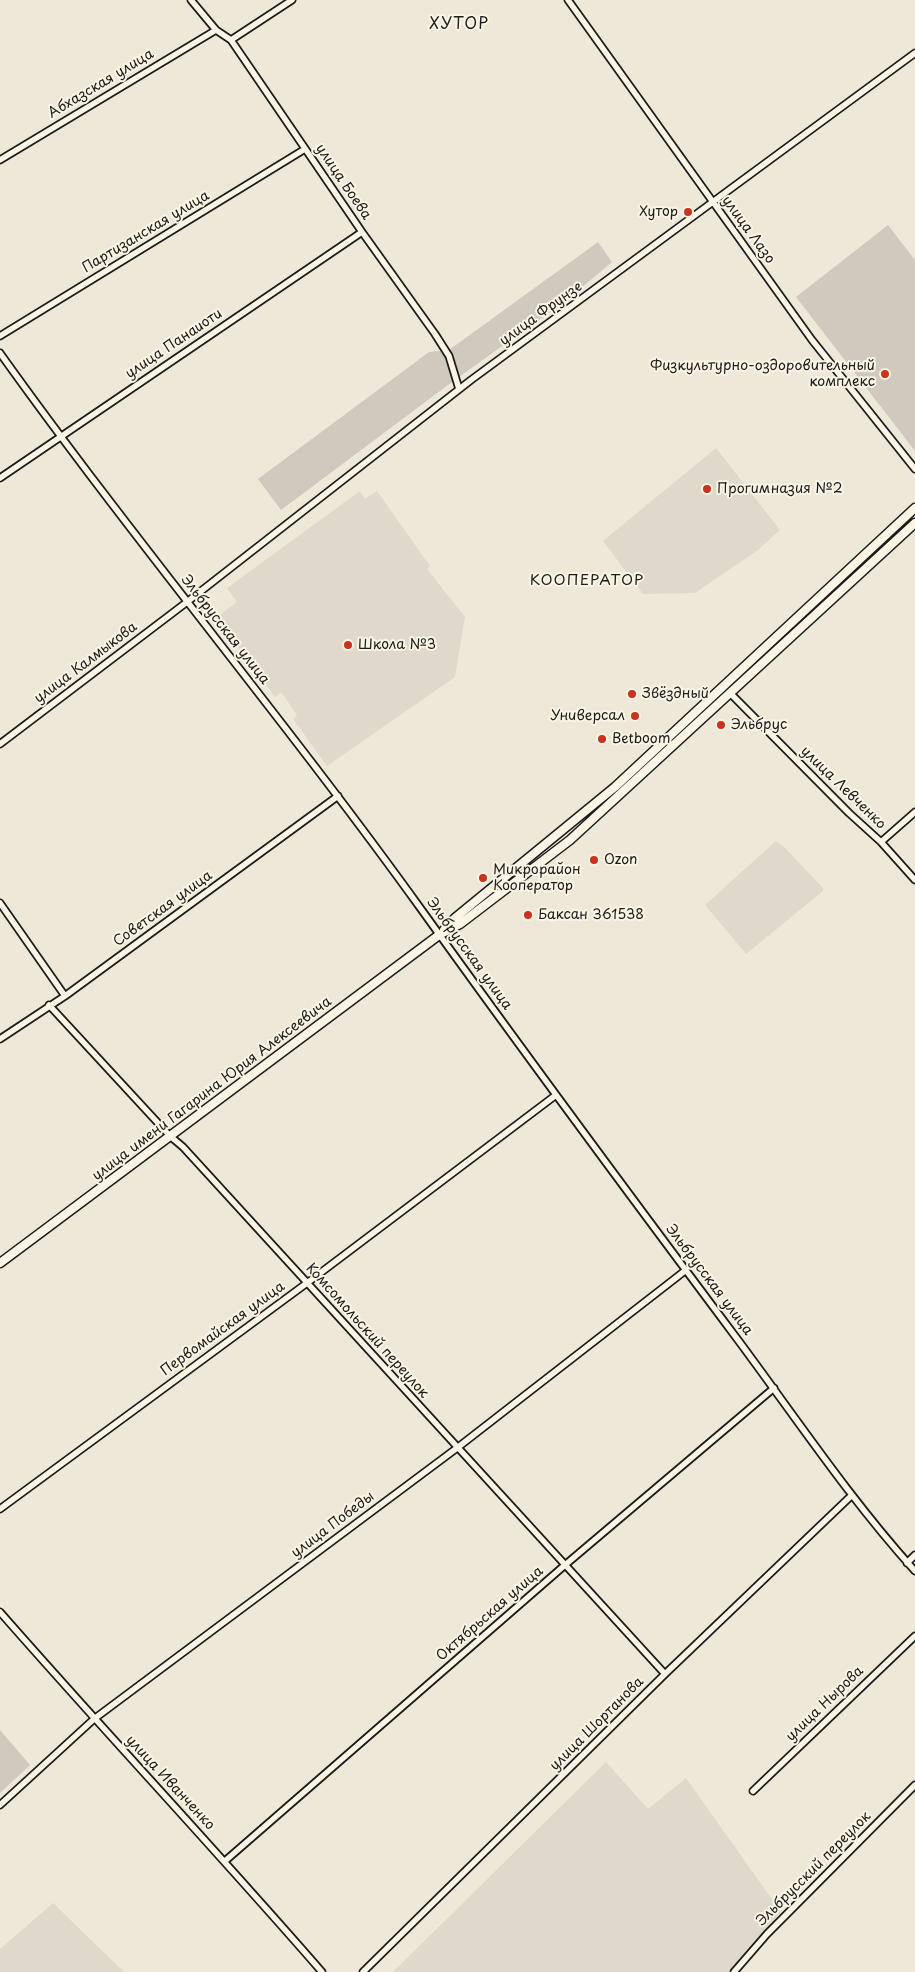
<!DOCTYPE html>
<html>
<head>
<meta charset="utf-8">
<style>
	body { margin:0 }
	canvas { display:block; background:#eee8d9 }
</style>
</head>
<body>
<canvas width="915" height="1972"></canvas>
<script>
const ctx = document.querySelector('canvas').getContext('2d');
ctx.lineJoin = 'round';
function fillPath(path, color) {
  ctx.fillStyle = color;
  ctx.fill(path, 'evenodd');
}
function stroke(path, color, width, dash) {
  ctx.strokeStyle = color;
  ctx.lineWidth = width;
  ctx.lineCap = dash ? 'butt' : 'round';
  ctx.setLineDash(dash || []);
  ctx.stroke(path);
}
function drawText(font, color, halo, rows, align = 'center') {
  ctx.font = font + ' "Playpen Sans",sans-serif';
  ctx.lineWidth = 4;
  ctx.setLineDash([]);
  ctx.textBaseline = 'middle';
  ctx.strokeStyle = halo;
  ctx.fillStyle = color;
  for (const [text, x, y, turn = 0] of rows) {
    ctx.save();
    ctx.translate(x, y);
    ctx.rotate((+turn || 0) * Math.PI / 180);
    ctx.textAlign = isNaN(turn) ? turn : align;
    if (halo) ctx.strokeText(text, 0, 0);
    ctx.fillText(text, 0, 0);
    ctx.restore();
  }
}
const built = new Path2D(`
	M716,448L780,530L758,550L695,593L643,594L603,541Z
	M360,491L365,499L377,491L430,566L427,569L465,617L455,677L327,766L293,719L297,715L281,692L275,697L216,618L237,602L227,588Z
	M776,841L785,848L823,888V891L746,954L705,905Z
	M606,1762L648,1809L686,1778L781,1912L728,1972H393Z
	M53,1903L124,1972H0V1949Z`);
const green = new Path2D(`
	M888,225L915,260V451L796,297Z
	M598,242L612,262L567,300L456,379L281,510L258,479L429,352L449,350Z
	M0,1730L30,1765L0,1793Z`);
const minor = new Path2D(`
	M191,0L216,30L231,40L362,232L435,334L449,356L459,389
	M568,0L812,340L915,469
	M231,40L292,0
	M0,160L216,30
	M0,336L305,149
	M0,353C135,542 285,720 421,909C525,1054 631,1197 738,1340C796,1418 850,1499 915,1571
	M0,478L362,232
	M731,694L849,813L881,842L915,880
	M0,744L187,602L471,380L915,53
	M881,842L915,812
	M0,903L65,996
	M49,1005L170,1136L183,1147L665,1674
	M0,1039L65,996L338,796
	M0,1509L307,1283L556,1095
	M907,1563L915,1555
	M0,1612C106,1733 216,1850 322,1972
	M753,1791L915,1636
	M0,1805L94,1719L457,1448L686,1270
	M225,1861L565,1565L774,1388
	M363,1972L665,1674L851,1496
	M734,1972L767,1934L915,1785`);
const tertiary = new Path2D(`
	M444,930L455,918L615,787L915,508
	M0,1263L439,935L460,924L570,840L915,523`);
const markers = [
	[688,212,5,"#c8321e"],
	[885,374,5,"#c8321e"],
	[707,489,5,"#c8321e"],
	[348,645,5,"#c8321e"],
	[632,694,5,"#c8321e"],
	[635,716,5,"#c8321e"],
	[721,725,5,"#c8321e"],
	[602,739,5,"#c8321e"],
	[594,860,5,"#c8321e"],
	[483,878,5,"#c8321e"],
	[528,915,5,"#c8321e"]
];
const streetNames = [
	["Абхазская улица",101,84,-31],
	["улица Боева",343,182,56],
	["улица Лазо",748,230,54],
	["Партизанская улица",146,232,-31],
	["улица Фрунзе",541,314,-36],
	["улица Панаиоти",174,344,-34],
	["Эльбрусская улица",225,630,52],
	["улица Калмыкова",86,663,-37],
	["улица Левченко",843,788,44],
	["Советская улица",163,909,-36],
	["Эльбрусская улица",469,954,54],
	["улица имени Гагарина Юрия Алексеевича",212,1089,-37],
	["Эльбрусская улица",709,1280,53],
	["Первомайская улица",223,1329,-36],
	["Комсомольский переулок",367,1331,48],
	["улица Победы",333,1525,-37],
	["Октябрьская улица",490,1614,-41],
	["улица Нырова",825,1704,-44],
	["улица Шортанова",597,1724,-45],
	["улица Иванченко",170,1783,47],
	["Эльбрусский переулок",814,1869,-45]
];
const poiNames = [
	["Хутор",678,212,"right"],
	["Физкультурно-оздоровительный",875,366,"right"],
	["комплекс",875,382,"right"],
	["Прогимназия №2",717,489],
	["Школа №3",358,645],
	["Звёздный",642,694],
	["Универсал",625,716,"right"],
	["Эльбрус",731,725],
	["Betboom",612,739],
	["Ozon",604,860],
	["Микрорайон",493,870],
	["Кооператор",493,886],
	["Баксан 361538",538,915]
];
const neighbourhoodNames = [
	["КООПЕРАТОР",587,581]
];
const quarterNames = [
	["ХУТОР",459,25]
];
fillPath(built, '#ded9cb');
fillPath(green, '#cfcabd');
stroke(minor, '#1c1c1c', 9);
stroke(tertiary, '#1c1c1c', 11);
stroke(minor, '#fcf5e5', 5.5);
stroke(tertiary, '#fcf5e5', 8);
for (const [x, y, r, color] of markers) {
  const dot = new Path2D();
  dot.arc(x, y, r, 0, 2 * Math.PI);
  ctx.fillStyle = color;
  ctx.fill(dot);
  stroke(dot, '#fcf5e5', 2);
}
drawText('14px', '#1c1c1c', '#fcf5e5', streetNames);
drawText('14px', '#1c1c1c', '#fcf5e5', poiNames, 'left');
ctx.letterSpacing = '1px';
drawText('15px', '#1c1c1c', '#fcf5e5', neighbourhoodNames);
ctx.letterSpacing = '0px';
ctx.letterSpacing = '1px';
drawText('16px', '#1c1c1c', '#fcf5e5', quarterNames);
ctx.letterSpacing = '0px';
</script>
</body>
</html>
